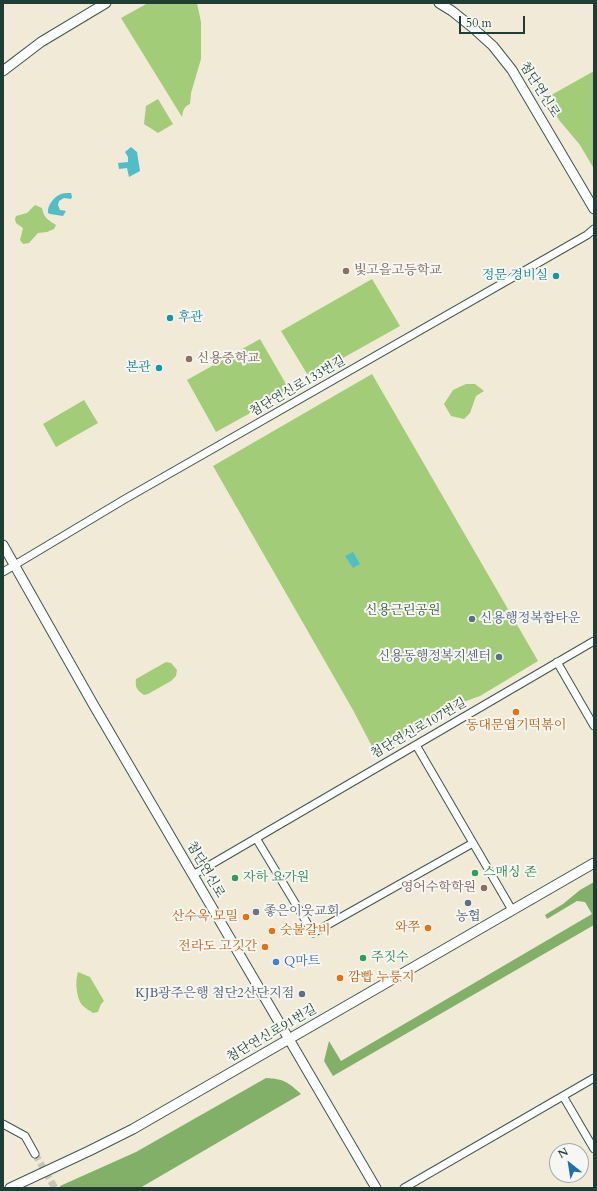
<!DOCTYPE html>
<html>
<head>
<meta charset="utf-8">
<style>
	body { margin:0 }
	#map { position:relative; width:597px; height:1191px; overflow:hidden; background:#f0ead7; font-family:Cardo,serif }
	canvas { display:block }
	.frame { position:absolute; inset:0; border:4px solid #1f3d34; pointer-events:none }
	.north { position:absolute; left:549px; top:1143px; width:40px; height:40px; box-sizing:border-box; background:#f6f6f2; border:1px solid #a0aca6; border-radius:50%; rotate:330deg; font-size:11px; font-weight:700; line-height:16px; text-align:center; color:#1f3d34 }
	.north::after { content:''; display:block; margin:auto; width:14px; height:18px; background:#1f6fb2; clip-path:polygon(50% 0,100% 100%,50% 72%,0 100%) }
	.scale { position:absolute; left:459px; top:16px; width:66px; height:18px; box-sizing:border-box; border:2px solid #1f3d34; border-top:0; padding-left:5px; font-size:12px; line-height:14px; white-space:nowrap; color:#1f3d34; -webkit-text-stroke:3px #f6f6f2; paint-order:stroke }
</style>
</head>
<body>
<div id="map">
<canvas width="597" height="1191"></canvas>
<div class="frame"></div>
<div class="north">N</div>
<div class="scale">50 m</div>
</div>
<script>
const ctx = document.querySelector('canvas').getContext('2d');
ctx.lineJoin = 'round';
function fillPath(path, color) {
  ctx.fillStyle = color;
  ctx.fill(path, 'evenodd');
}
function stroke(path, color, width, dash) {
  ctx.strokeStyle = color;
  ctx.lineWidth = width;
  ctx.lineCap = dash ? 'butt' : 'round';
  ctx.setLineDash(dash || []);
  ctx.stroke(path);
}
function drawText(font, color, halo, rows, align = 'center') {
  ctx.font = font + ' Cardo,"Noto Serif KR",serif';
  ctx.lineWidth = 4;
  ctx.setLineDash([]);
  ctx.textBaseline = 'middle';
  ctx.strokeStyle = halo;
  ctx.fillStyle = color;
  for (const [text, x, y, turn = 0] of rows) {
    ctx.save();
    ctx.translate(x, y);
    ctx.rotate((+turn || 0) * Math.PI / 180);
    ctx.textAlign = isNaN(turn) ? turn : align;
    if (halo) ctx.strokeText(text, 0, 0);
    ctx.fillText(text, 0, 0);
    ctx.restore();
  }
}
const green = new Path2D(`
	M148,3H197L201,22V59L191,93L190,104C184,106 183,111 182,117L121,18Z
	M594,71V169L580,145L559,120L546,98Z
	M158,99L173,124L158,133L144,124L146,106Z
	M35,205L42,208C44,218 48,220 56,225L54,229L47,232L38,233L29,243L23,244L20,240L23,228L16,223L15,219L16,216L27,213Z
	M372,279L400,326L309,377L281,331Z
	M260,339L290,391L216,432L187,380Z
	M372,374L538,661L480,696L463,702L376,754L353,710L213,466Z
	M466,384H475L484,391L476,396L470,413L464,419L451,416L444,404L453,390Z
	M84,400L98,423L56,447L43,424Z
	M166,662L171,663L177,670L176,676L171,681L148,694L144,695C137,690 135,688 136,679Z
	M78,972L90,977L104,1001L101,1004L98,1012L93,1013C90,1011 85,1008 82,1005C76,997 75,981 78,972Z`);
const forest = new Path2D(`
	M594,882V925L333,1076L324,1061L329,1041L341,1061L592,914L585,902L577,901L547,919L545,915L563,904L580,890Z
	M266,1078C284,1079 288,1082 301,1094L140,1188H61L60,1186L136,1152Z`);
const water = new Path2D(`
	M131,147L137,152L140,171L129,177L127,168L119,169L118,163L128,162V157L125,152Z
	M71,193L72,197L71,199L64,198L59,201L58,205L60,210L66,211L63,216L50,214L48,213C47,205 54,197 61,194C63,193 68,193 71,193Z
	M353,552L360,564L353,568L345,556Z`);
const minorTunnel = new Path2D(`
	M35,1154L55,1188`);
const minor = new Path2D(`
	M3,572L125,499L587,235L594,229
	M557,662L594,726
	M416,745L512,910
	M256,838L313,933L473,843
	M193,875L594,641
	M563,1096L594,1149
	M3,1124L25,1136L35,1154
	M404,1188L594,1078`);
const tertiary = new Path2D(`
	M439,3L452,11L472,27L493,46L512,70L594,209
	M3,71L41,42L106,3
	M3,545L93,704L376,1188
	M10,1188L89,1151L133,1129L594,863`);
const markers = [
	[346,271,4,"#8d6e63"],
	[556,276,4,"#0f9aa8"],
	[170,318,4,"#0f9aa8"],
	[189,359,4,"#8d6e63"],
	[159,368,4,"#0f9aa8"],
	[472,619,4,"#5c6f8a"],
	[499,657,4,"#5c6f8a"],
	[516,712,4,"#e8710a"],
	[475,873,4,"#2e9e5b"],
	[235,878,4,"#2e9e5b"],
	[484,888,4,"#8d6e63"],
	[468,903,4,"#5c6f8a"],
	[256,912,4,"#6b7280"],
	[246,917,4,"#e8710a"],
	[428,928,4,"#e8710a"],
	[272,931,4,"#e8710a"],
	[265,947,4,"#e8710a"],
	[363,958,4,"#2e9e5b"],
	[276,962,4,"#3f7fe0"],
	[340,978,4,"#e8710a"],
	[302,994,4,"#5c6f8a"]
];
const streetNames = [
	["첨단연신로",539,90,58],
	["첨단연신로133번길",298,387,-30],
	["첨단연신로107번길",419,729,-30],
	["첨단연신로",205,870,60],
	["첨단연신로91번길",272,1034,-30]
];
const educationNames = [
	["빛고을고등학교",354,271],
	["신용중학교",197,359],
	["영어수학학원",476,888,"right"]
];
const cultureNames = [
	["정문 경비실",548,276],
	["후관",178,318,"left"],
	["본관",151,368]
];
const parkNames = [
	["신용근린공원",403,611]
];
const serviceNames = [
	["신용행정복합타운",480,619,"left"],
	["신용동행정복지센터",491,657],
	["농협",468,917,"center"],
	["KJB광주은행 첨단2산단지점",294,994]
];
const foodNames = [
	["동대문엽기떡볶이",516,726,"center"],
	["산수옥 모밀",238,917],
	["와쭈",420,928],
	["숫불갈비",280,931,"left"],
	["전라도 고깃간",257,947],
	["깜빱 누룽지",348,978,"left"]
];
const leisureNames = [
	["스매싱 존",483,873],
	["자하 요가원",243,878],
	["주짓수",371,958]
];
const worshipNames = [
	["좋은이웃교회",264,912]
];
const shopNames = [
	["Q마트",284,962]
];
fillPath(green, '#a3cc78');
fillPath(forest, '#82b068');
fillPath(water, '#50bec8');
stroke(minorTunnel, '#c6c7b6', 7, [7, 3.5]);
stroke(minor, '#3e574c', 9);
stroke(tertiary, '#3e574c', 11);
stroke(minor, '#fff', 7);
stroke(tertiary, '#fff', 9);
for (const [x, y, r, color] of markers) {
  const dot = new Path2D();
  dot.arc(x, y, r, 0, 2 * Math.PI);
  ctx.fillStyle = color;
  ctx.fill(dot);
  stroke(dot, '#f6f6f2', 1.5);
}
drawText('13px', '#1f3d34', '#f6f6f2', streetNames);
drawText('13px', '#785e54', '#f6f6f2', educationNames, 'left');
drawText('13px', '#0d838f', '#f6f6f2', cultureNames, 'right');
drawText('13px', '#395a42', '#f6f6f2', parkNames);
drawText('13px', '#4e5e75', '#f6f6f2', serviceNames, 'right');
drawText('13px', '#c56008', '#f6f6f2', foodNames, 'right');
drawText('13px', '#27864d', '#f6f6f2', leisureNames, 'left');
drawText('13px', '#5b616d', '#f6f6f2', worshipNames, 'left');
drawText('13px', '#366cbe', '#f6f6f2', shopNames, 'left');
</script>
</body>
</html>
